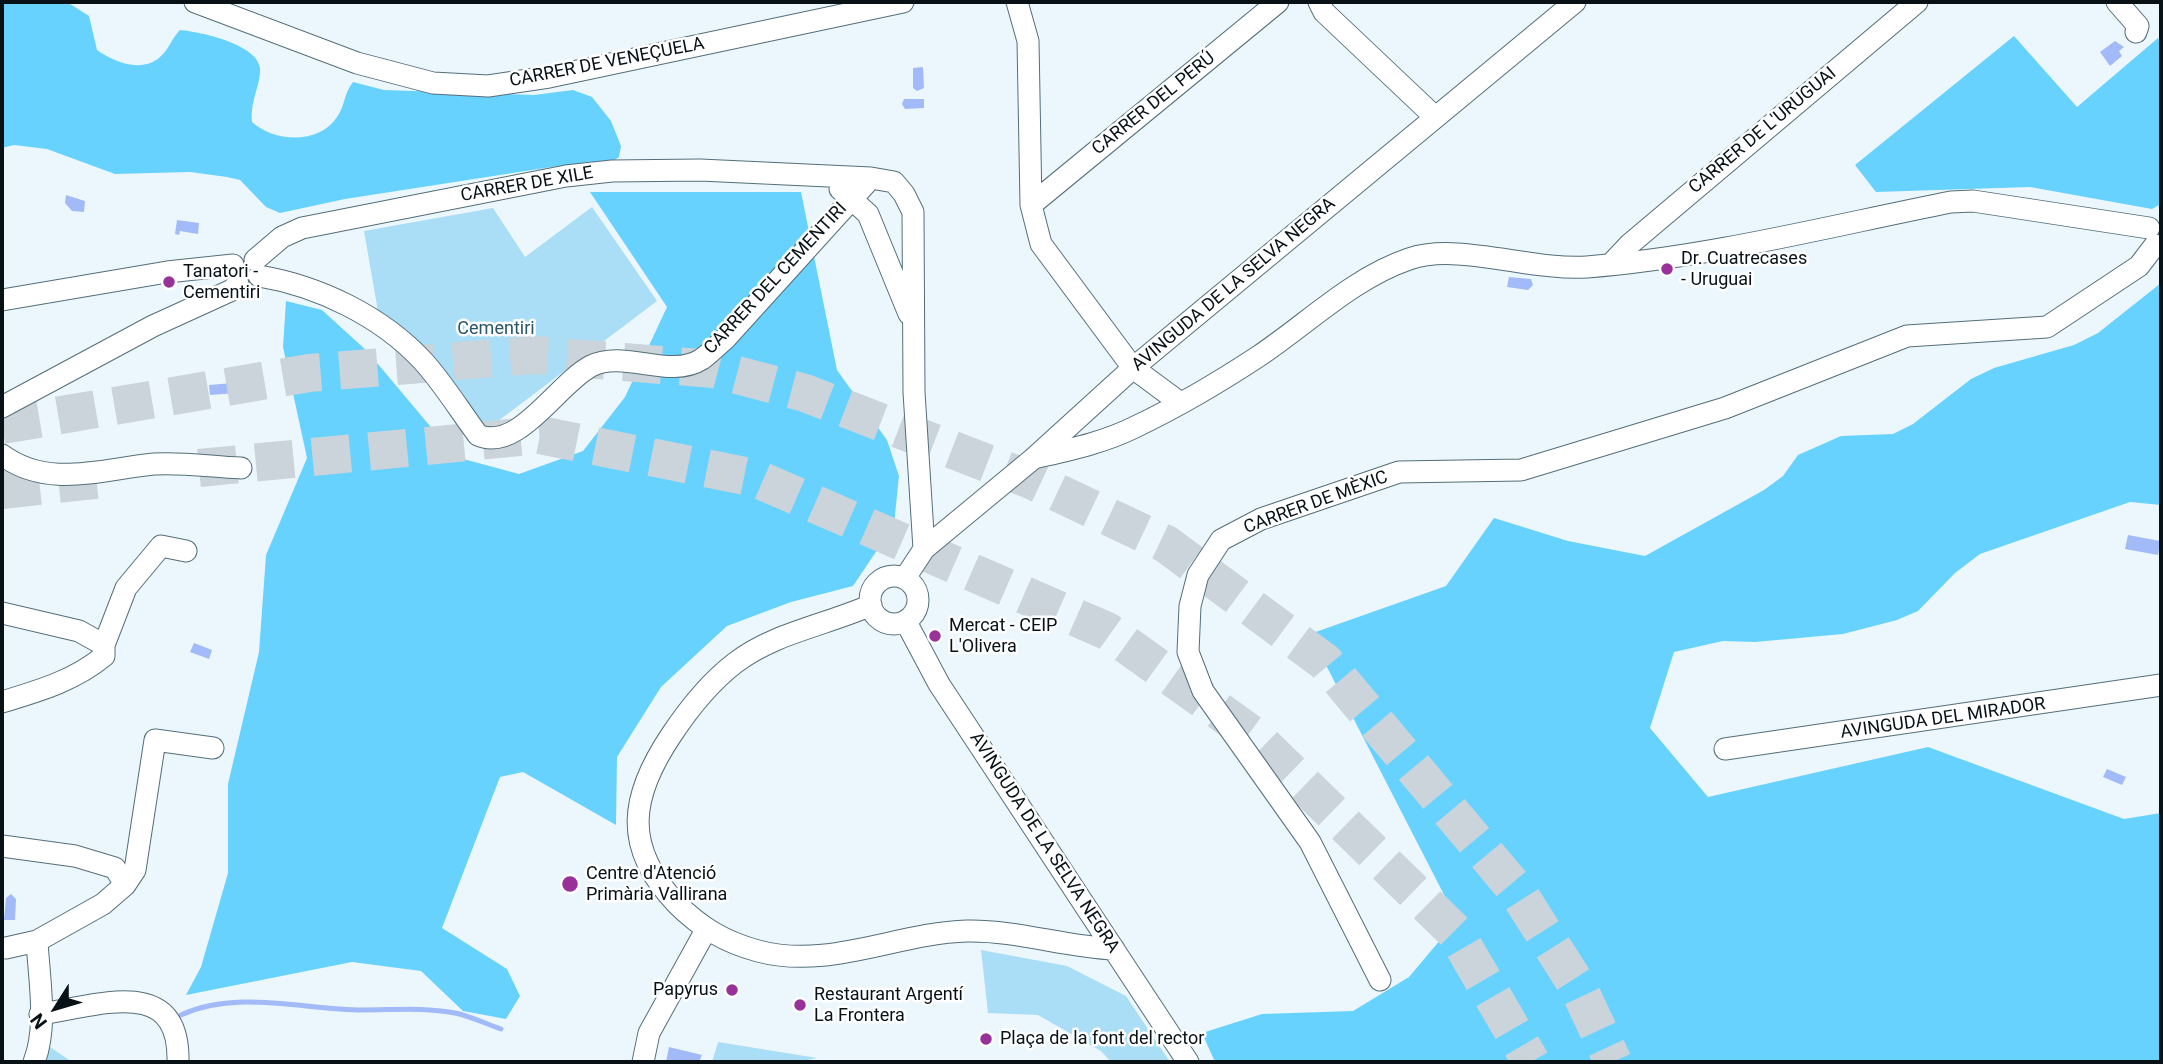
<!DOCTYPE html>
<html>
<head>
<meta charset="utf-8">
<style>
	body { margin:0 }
	#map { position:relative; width:2163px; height:1064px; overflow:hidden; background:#ecf7fd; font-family:Roboto,sans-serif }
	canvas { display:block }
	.frame { position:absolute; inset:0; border:4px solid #071116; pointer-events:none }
	.north { position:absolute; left:21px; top:973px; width:70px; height:70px; -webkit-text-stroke:5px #fff; paint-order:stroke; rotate:233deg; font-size:19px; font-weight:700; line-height:28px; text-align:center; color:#071116 }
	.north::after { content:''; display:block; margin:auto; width:24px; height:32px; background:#071116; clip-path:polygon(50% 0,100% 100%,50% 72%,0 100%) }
</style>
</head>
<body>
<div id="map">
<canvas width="2163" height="1064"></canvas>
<div class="frame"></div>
<div class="north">N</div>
</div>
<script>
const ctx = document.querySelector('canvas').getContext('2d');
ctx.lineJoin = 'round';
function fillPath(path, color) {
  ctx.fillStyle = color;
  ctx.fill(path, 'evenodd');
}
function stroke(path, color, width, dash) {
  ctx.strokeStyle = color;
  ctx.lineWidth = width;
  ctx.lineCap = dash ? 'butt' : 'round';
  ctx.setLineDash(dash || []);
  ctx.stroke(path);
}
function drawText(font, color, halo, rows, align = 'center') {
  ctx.font = font + ' Roboto,sans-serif';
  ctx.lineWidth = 5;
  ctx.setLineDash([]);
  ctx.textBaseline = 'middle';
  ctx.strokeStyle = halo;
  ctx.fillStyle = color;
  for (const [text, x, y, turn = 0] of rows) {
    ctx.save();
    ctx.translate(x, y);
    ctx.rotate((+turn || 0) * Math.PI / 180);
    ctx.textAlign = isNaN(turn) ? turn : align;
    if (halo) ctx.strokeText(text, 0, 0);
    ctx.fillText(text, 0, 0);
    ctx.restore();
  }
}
const green = new Path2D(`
	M592,207L657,301L481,434L379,317L364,231L493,208L525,257Z
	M981,950L1067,966L1126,996L1170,1062H1111L1101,1051L1038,1015L988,1013Z
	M718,1042L817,1058L799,1062H712Z
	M50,1047L72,1062H41Z`);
const forest = new Path2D(`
	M2,2H67L89,16L97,50C116,63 145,75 164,53C170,46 173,37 180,30C201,32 257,44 260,68C261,85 250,100 252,122C274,142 319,145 337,117C345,106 344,93 353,82L384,90L534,95L573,90L592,97L611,121L621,146L619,157L609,164L558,166L345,199L280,213L266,207L240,180L227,177L190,172L115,174L47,149L14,145L2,148Z
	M2014,36L2077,107L2158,38L2161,42V204L2152,209L2030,187L1876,192L1855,165Z
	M590,192H801L837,370L887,440L899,476L894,525L853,586L791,602L727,626L661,687L617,757L616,825L523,772L500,777L442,928L507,969L520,996L506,1019L463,1011L421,971L352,962L186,995L201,967L228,873V784L259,652L266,555L307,458L283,347L286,301L322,310L367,351L456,457L519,474L583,451L625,397L667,307Z
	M2161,283V505L2130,502L1980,554L1955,573L1918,611L1897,620L1843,634L1755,642L1723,641L1674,652L1650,728L1708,797L1928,747L2124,819L2161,813V1062H1215L1202,1033L1262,1014L1353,1011L1409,977L1457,920L1310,634L1446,586L1494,518L1568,541L1645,556L1764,490L1783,476L1798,455L1841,436L1893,434L1913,424L1971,379L1994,368L2074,345L2098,333Z`);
const water = new Path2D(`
	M2115,41L2124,47L2119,51L2122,56L2110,66L2100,52Z
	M923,67L924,88L917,91L913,88V68Z
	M904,99H924V108L905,109L902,104Z
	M66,195L85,201L84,212L72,211L65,203Z
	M177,220L199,223L198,234L180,231L179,235L175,234Z
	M1509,277L1531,279L1533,285L1528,290L1507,287Z
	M233,383L238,390L237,393L210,395L209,385Z
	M2128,535L2160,541L2158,555L2125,549Z
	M194,643L212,650L209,659L190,652Z
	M2107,769L2126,777L2122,785L2103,777Z
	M11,894L16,899L15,920H4L6,898Z
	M669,1047L702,1055L699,1062H666Z`);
const stream = new Path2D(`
	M181,1015C238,989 303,1010 363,1010C394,1010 423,1007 455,1013C470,1016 486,1024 501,1029`);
const motorwayTunnel = new Path2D(`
	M2,425L309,373L533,355L714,369L805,393L1031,480L1166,544L1325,662L1517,891L1578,987L1613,1062
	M199,468L540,435L755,478L1107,631L1254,736L1455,932L1531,1062
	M2,490L104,479`);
const minor = new Path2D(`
	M195,2L357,63L433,83L488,86L549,77L903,2
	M1017,2L1028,41L1031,205L1041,244L1133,368L1179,402
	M1319,2L1324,12L1435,117
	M2117,2L2138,26L2136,32
	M840,189L868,214L909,314
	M1031,205L1278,2
	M255,260L282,237L302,228L566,176L612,171L700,170L871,178L894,182L904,194L913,212L914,392L924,549
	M1611,264L1630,244L1917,2
	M259,276C319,286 381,316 423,361C443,383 460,411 478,435C518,453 557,384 591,366C624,349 669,380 702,359C710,353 718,345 726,338L871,178
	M2,300L167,272L233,265
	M2,407L153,326L232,290L238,284
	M2,455C48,489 101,469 154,464C182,462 213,467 241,468
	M1034,458C1068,450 1103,443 1135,427C1175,408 1221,381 1259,356C1307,324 1353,278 1409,259C1458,242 1532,271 1587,267C1710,257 1830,226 1951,202L1973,201L2149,228
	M870 600a24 24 0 1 1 48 0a24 24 0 1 1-48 0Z
	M905,578L924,549L1034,458L1133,368L1575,2
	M871,605C826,625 774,633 735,663C709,683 690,707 672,734C630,796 622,847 677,904C701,928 725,942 758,951C828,970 897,933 967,931C1017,930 1065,947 1114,949
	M2,613L79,631L104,645V656C74,681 38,691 2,702
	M906,622L939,684L1188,1062
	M104,645L126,588L161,546L186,551
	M1725,749L2161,685
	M2,846L75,856L115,868L125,885L103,904L37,941L6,948
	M125,885L135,870L155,740L213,748
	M1380,980L1310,842L1203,691L1188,652L1190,606L1198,575L1221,540L1261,519L1399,472L1521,470L1725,408L1907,336L2047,327L2139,266L2155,245
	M40,1014C98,1006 180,974 178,1062
	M34,1062C48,1027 39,979 37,941
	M643,1062L649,1033L706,930`);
const markers = [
	[1667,269,7,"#983298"],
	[169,282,7,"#983298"],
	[935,636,7,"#983298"],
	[570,884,9,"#983298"],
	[732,990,7,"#983298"],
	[800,1005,7,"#983298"],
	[986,1039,7,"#983298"]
];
const streetNames = [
	["CARRER DE VENEÇUELA",607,63,-11],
	["CARRER DEL PERÚ",1154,104,-39],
	["CARRER DE L'URUGUAI",1763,131,-40],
	["CARRER DE XILE",527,185,-10],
	["CARRER DEL CEMENTIRI",776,279,-47],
	["AVINGUDA DE LA SELVA NEGRA",1234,285,-40],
	["CARRER DE MÈXIC",1316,503,-20],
	["AVINGUDA DEL MIRADOR",1943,719,-8],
	["AVINGUDA DE LA SELVA NEGRA",1044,843,57]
];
const poiNames = [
	["Dr. Cuatrecases",1681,259],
	["- Uruguai",1681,280],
	["Tanatori -",183,272],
	["Cementiri",183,293],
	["Mercat - CEIP",949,626],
	["L'Olivera",949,647],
	["Centre d'Atenció",586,874],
	["Primària Vallirana",586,895],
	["Papyrus",718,990,"right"],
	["Restaurant Argentí",814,995],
	["La Frontera",814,1016],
	["Plaça de la font del rector",1000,1039]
];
const parkNames = [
	["Cementiri",496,329]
];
fillPath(green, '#a9def6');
fillPath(forest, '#68d2fe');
fillPath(water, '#a2baf8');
stroke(stream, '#a2baf8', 5);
stroke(motorwayTunnel, '#cad4da', 38, [38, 19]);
stroke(minor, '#546e7a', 23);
stroke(minor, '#fff', 21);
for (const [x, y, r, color] of markers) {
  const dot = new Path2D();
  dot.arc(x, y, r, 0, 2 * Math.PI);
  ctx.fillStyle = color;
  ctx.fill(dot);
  stroke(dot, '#fff', 2.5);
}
drawText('18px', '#071116', '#fff', streetNames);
drawText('18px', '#071116', '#fff', poiNames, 'left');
drawText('18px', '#295669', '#fff', parkNames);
</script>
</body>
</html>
